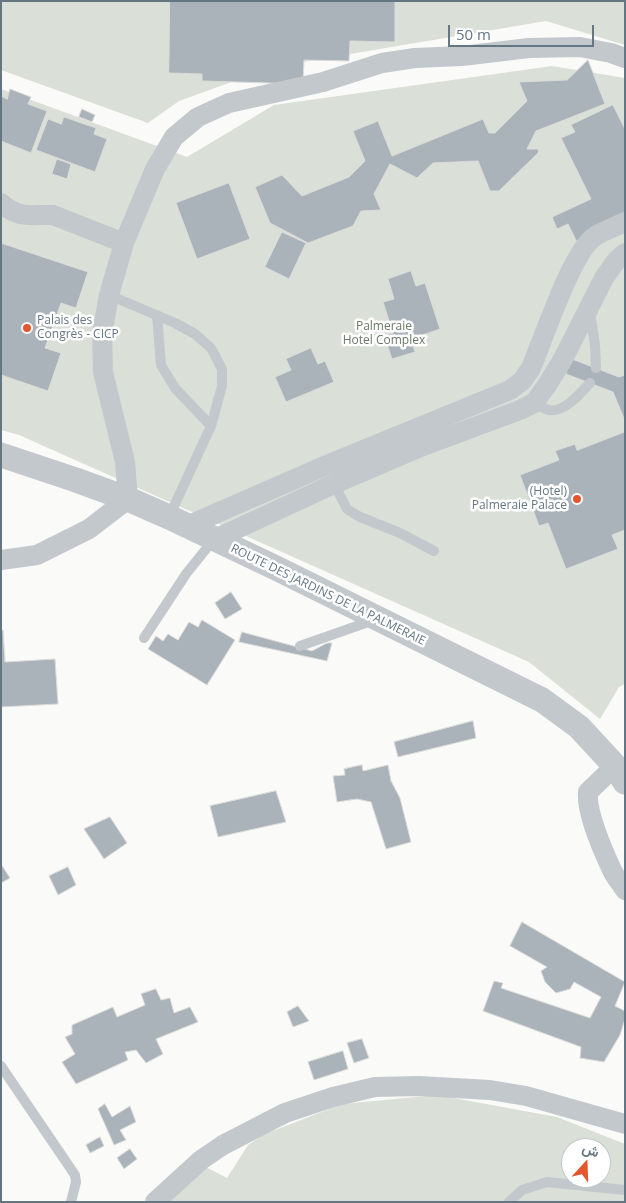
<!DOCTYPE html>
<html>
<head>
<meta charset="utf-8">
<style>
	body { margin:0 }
	#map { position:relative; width:626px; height:1203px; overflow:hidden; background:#fafaf8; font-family:"Open Sans",Vazirmatn,sans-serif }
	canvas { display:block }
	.frame { position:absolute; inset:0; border:2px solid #657683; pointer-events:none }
	.north { position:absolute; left:561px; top:1138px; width:50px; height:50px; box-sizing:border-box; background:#fff; border:1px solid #c1c8cd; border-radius:50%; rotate:20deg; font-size:14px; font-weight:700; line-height:20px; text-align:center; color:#657683 }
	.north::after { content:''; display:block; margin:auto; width:18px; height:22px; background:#e4572e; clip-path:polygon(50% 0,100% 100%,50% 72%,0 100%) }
	.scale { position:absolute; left:448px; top:25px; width:146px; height:22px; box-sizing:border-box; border:2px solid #657683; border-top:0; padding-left:6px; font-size:15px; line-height:18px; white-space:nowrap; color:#657683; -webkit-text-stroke:4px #fff; paint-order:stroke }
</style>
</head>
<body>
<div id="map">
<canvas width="626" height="1203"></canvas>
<div class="frame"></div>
<div class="north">ش</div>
<div class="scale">50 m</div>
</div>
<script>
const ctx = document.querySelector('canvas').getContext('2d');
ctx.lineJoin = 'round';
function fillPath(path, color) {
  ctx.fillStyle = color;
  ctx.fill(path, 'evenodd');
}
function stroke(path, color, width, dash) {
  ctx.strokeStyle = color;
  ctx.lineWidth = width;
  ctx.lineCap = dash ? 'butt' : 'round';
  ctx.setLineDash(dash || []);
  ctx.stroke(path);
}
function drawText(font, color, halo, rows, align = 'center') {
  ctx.font = font + ' "Open Sans",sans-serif';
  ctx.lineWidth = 5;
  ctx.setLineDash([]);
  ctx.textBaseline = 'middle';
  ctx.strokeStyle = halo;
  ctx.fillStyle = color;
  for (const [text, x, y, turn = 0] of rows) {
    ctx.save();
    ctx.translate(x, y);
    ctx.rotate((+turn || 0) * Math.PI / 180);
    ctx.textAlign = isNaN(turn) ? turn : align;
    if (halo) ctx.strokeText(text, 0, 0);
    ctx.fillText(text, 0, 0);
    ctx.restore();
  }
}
const green = new Path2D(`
	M1,1H625V45L546,21L273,67L179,101L148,123L1,70Z
	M552,66L625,78V684L619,687L600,719L529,662L19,435L1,430V89L187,157L274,105Z
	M437,1095L557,1117L625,1144V1202H165L200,1164L227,1178L248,1145L265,1134L342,1104ZM571,1148H601V1178H571Z`);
const building = new Path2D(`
	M170,1H395V42L350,41L349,61L304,60L303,84L202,81V74L169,73Z
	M588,60L605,104L536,131L527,149H538L539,152L499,191H490L478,161L433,163L417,178L390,164L374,194L381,210L361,211L353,226L308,243L270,223L255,187L282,175L302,196L349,177L365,161L353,131L378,121L392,156L483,119L489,133H495L527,101L519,82L567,80Z
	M10,89L31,97L28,104L47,111L31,153L1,141V96L7,99Z
	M613,105L625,129V220L577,242L568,224L557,229L552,217L591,199L561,138L575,132L571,125Z
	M82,109L95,115L92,122L79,117Z
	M64,117L96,128L94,134L107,139L95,172L36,150L48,119L61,124Z
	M57,159L71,164L67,179L52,174Z
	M229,183L250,239L197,259L176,203Z
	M282,232L306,243L289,279L265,267Z
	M1,243L88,272L76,308L61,303L45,348L61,353L48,391L1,375Z
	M411,271L416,286L425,283L440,329L411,339L415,352L392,359L384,336L393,333L383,302L394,299L388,279Z
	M311,348L318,364L325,361L334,382L286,402L275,377L291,370L286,359Z
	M572,359L619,377L625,375V421L613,392L566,374Z
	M625,432V530L612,535L618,549L566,569L548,523L539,526L520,475L559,460L555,451L575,444L577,450Z
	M231,592L242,609L225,619L215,603Z
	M202,620L235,640L207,685L148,649L156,636L163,641L168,634L178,640L189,622L198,627Z
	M1,630H3L5,662L55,659L58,704L1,707Z
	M242,632L312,651L327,643H332L327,661L239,642Z
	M473,721L476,738L398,757L394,742Z
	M362,765L363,771L388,765L391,781L400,798L411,842L386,849L371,802L357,799L337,802L333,776L345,775L344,769Z
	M276,791L286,822L218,837L210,806Z
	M110,817L127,843L104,859L84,829Z
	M1,864L10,878L1,883Z
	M68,867L76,885L58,895L49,876Z
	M522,922L625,982L615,1006L625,1011V1019L620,1035L604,1062L580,1058L581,1047L483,1011L494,981L503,983L501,988L590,1018L601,997L574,982L570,989L556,993L545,982L541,971L547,967L510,946Z
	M156,989L161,1000L170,998L174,1013L190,1007L198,1022L156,1039L163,1054L146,1063L136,1050L125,1052L128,1060L76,1084L62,1062L75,1054L65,1037L72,1034V1025L113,1007L117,1017L145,1005L141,994Z
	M298,1006L309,1021L293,1027L287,1012Z
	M362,1039L369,1058L354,1063L347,1043Z
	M343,1051L348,1069L314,1080L308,1062Z
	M105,1104L112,1117L130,1106L136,1122L120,1130L126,1140L114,1145L98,1109Z
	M100,1137L104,1146L90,1153L86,1145Z
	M130,1149L137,1159L124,1169L117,1158Z`);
const service = new Path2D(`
	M109,295L175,323L195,334L211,348L222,369V386L211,426L169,517
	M590,312L595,345L596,368
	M157,315L161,365L175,388L211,426
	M534,403C539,405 544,409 549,410C565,413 580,393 590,383
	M333,482L347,509L360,517L400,533L434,551
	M144,638L186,574L214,539
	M300,646L374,620
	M1,1066L75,1175L76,1182L71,1202
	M509,1202L522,1190L547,1182L625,1190`);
const minor = new Path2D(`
	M1,203C20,220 31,214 53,215L124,243
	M187,526L327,465L510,390L522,381L531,368C543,340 572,252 594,237C603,231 615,227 625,222
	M215,539L334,484L418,448L520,410L534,403L547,385L563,359L604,278L616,261L625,253
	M1,560L37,555L89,529L128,499L125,462L103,372L102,334L109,295L124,243L155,169L174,137L198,117L229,103L323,82L382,63L415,58L462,56L529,48L580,47L611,53L625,58
	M615,766L588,792C586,812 603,851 612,870C615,877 621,883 625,890
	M155,1202L201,1160L223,1145L285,1113L333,1097L375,1087L419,1086L490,1090L526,1096L625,1124`);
const tertiary = new Path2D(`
	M1,455L76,480L128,499L169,517L276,568L542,700L579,727L615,766L625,782`);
const markers = [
	[27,328,5,"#e4572e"],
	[577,499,5,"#e4572e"]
];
const poiNames = [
	["Palais des",37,321],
	["Congrès - CICP",37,335],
	["(Hotel)",567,492,"right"],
	["Palmeraie Palace",567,506,"right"]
];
const parkNames = [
	["Palmeraie",384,327],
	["Hotel Complex",384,341]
];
const streetNames = [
	["ROUTE DES JARDINS DE LA PALMERAIE",328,595,26]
];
fillPath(green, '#dadfd7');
fillPath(building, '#aab3b9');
stroke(building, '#dcdcda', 1);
stroke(service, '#c3c8cc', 10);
stroke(minor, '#c3c8cc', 20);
stroke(tertiary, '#c3c8cc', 25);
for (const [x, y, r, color] of markers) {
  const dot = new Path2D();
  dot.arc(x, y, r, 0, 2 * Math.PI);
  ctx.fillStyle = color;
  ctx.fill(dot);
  stroke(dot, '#fff', 2);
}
drawText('12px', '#657683', '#fff', poiNames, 'left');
drawText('12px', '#687a64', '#fff', parkNames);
drawText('12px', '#657683', '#fff', streetNames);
</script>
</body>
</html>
